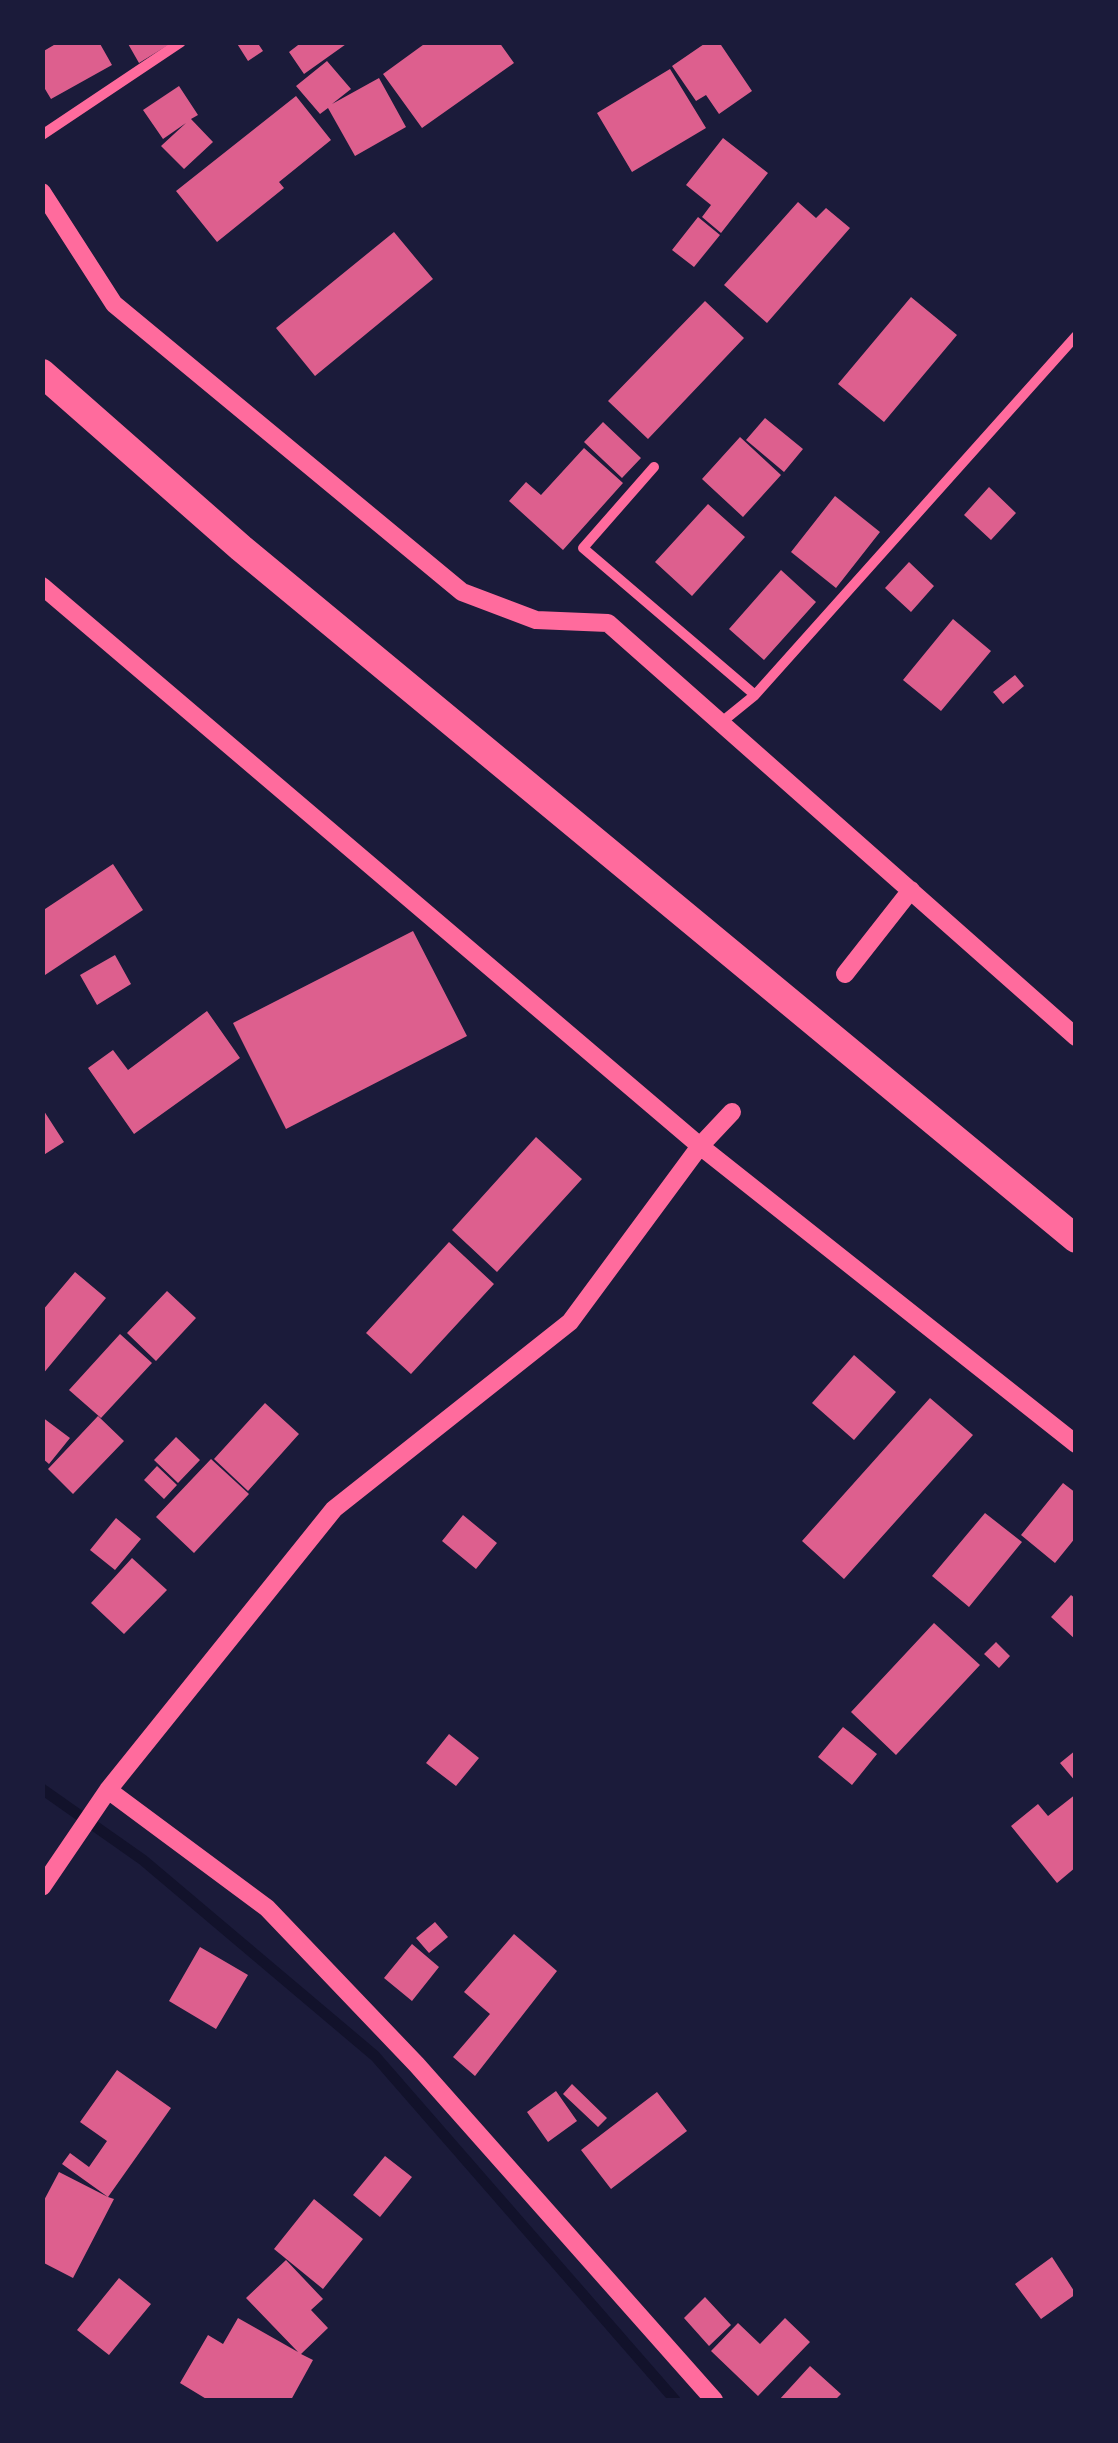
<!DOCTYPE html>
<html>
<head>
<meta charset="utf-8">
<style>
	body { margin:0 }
	#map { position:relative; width:1118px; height:2443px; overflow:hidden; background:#1b1b3a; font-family:"Public Sans",sans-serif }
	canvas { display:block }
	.frame { position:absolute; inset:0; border:45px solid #1b1b3a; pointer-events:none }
</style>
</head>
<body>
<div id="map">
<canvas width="1118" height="2443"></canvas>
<div class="frame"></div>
</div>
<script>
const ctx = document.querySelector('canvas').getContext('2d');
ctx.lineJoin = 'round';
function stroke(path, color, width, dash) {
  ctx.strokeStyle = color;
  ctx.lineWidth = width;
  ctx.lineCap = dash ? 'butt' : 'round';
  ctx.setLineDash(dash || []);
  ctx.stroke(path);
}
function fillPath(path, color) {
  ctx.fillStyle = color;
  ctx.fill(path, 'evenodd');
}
const stream = new Path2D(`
	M42,1789L143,1860L375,2056L675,2400`);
const building = new Path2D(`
	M59,42H99L112,65L51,99L42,84V52Z
	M127,42H173L139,63Z
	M236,42H257L263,51L248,61Z
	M302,42H349L304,74L289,52Z
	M427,42H499L514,63L422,128L383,74Z
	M707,42H719L752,91L719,114L706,95L696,101L672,66Z
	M327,61L351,89L332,104L379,78L406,127L355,156L328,108L320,114L296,86Z
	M670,69L706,128L632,172L597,113Z
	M179,86L198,115L191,119L213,142L184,169L161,146L186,123L163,139L143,110Z
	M296,96L331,140L279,182L284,188L217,242L176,191Z
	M723,138L768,173L721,233L702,217L711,205L686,185Z
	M798,202L816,218L826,208L850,228L767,323L724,285Z
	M698,217L720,235L694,267L672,250Z
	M394,232L433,279L315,376L276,328Z
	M911,297L957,335L884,422L838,384Z
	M705,301L744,338L648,439L608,401Z
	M765,418L803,449L784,472L746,440Z
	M603,422L641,458L622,478L584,442Z
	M740,437L781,475L743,517L702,479Z
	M584,448L623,483L563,550L509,501L526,482L541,495Z
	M989,487L1016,513L991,540L964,515Z
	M835,496L880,532L836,588L791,552Z
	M708,504L745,537L692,596L655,562Z
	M909,562L934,586L911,612L885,588Z
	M781,570L816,602L764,660L729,629Z
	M953,619L991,651L941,711L903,680Z
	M1015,675L1024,686L1003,704L993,692Z
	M113,864L143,910L42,977V911Z
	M413,931L467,1036L286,1129L233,1023Z
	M115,955L131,984L97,1005L80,975Z
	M207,1011L240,1058L134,1134L88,1068L113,1050L128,1070Z
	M42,1108L64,1142L42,1156Z
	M536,1137L582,1179L497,1272L452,1230Z
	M449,1242L494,1284L411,1374L366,1333Z
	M75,1272L106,1298L42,1375V1311Z
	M167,1291L196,1318L156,1361L127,1333Z
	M120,1334L152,1363L101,1418L69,1390Z
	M854,1355L896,1392L854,1440L812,1403Z
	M930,1398L973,1435L844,1579L802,1541Z
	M265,1403L299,1434L248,1491L214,1459Z
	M98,1416L124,1441L73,1494L48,1469Z
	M42,1417L70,1438L49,1464L42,1458Z
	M176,1437L200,1460L178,1483L154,1460Z
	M211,1459L249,1494L194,1553L156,1517Z
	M157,1466L177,1485L164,1499L144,1480Z
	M1063,1483L1076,1493V1537L1055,1563L1021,1535Z
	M985,1513L1022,1542L969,1607L932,1576Z
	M463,1515L497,1543L476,1569L442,1541Z
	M116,1518L141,1539L115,1570L90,1550Z
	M132,1558L167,1590L124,1634L91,1603Z
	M1071,1595L1076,1599V1640L1051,1617Z
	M934,1623L980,1665L896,1755L851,1712Z
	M996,1642L1010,1656L999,1668L984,1654Z
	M843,1727L877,1754L852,1785L818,1757Z
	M449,1734L479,1758L456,1786L426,1763Z
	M1076,1750V1782L1060,1763Z
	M1076,1794V1867L1057,1883L1011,1826L1038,1804L1048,1816Z
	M435,1922L448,1937L429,1953L416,1938Z
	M514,1934L557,1971L475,2076L453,2057L490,2014L464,1992Z
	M412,1944L439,1967L412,2001L384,1978Z
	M200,1947L248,1975L216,2029L169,2001Z
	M117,2070L171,2108L108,2197L114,2199L73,2278L42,2262V2204L59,2172L108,2197L62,2164L70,2153L89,2167L107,2141L80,2122Z
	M572,2084L607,2118L598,2127L563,2094Z
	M556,2091L577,2121L548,2142L527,2112Z
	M657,2092L687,2131L611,2189L581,2150Z
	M385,2156L412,2177L380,2217L353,2195Z
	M314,2199L363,2239L323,2289L274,2249Z
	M1052,2257L1076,2294L1041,2319L1015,2284Z
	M286,2260L323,2299L311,2310L328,2328L301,2354L313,2360L291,2400H208L180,2383L208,2335L223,2344L238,2318L298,2352L246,2298Z
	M119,2278L151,2304L109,2355L77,2330Z
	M705,2297L731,2325L709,2346L684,2318Z
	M785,2318L810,2342L758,2396L711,2351L738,2323L760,2344Z
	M810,2366L841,2394L835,2400H779Z`);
const minor = new Path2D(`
	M42,135L181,42
	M654,467L583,548L755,695
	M723,721L755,695L1076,336`);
const tertiary = new Path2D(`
	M42,192L114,304L462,592L536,620L608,623L1076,1037
	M42,586L700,1146L1076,1444
	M845,974L911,890
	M108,1790L267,1908L417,2065L714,2400
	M42,1887L108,1790L334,1509L570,1322L700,1146L732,1112`);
const trunk = new Path2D(`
	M42,373L241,548L1076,1239`);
stroke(stream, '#12122b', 11);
fillPath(building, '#dd5f8e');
stroke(minor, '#ff6b9d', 10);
stroke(tertiary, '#ff6b9d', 18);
stroke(trunk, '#ff6b9d', 28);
</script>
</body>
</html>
